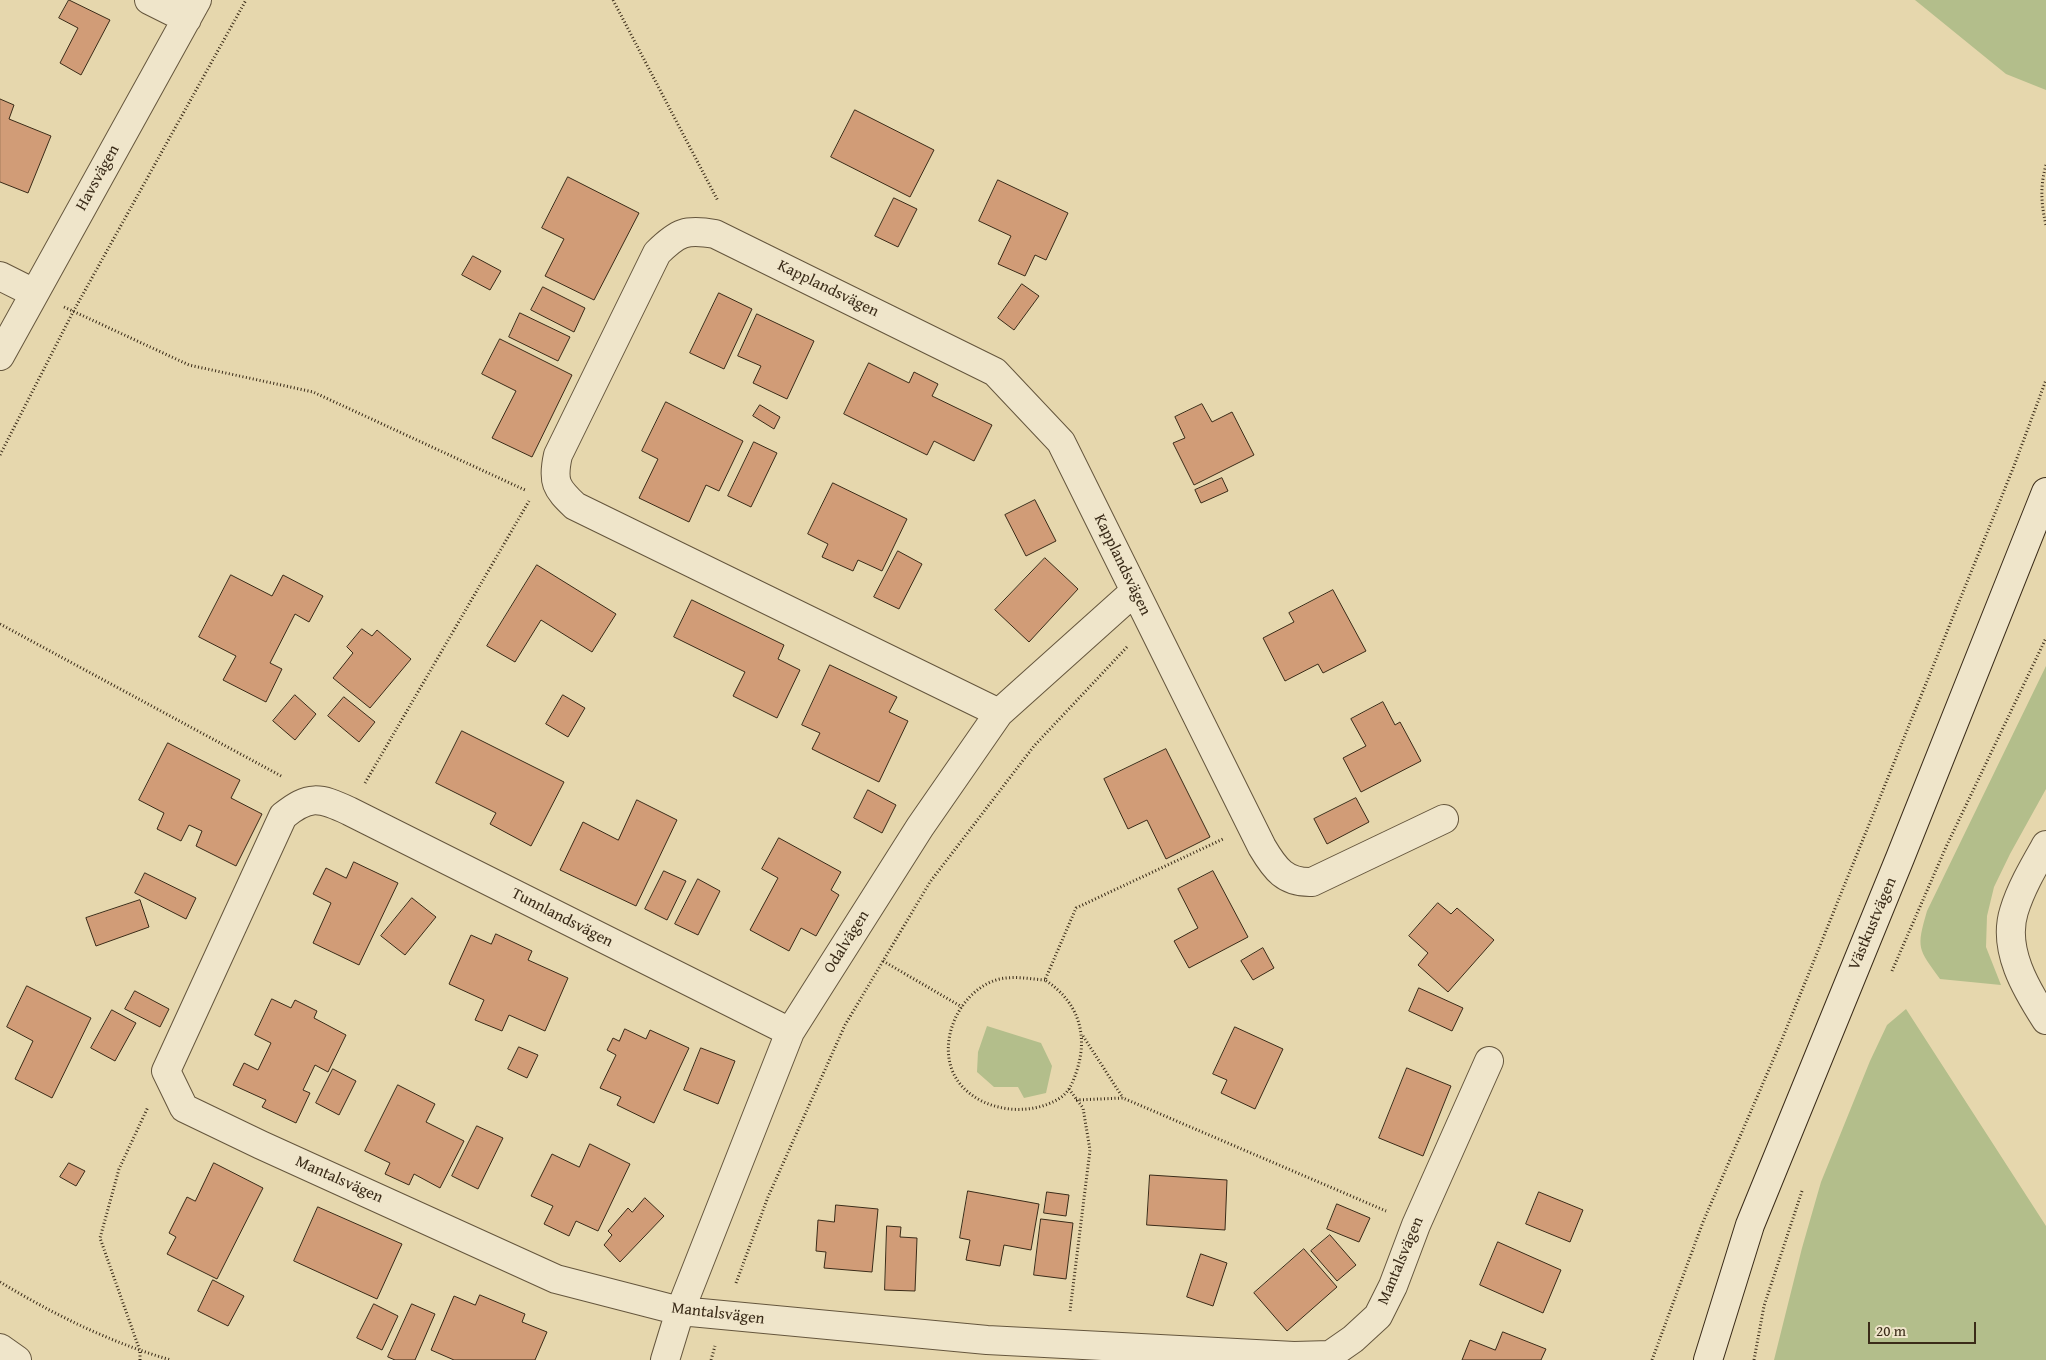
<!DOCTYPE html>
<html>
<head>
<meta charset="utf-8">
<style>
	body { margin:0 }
	#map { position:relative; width:2046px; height:1360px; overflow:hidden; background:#e6d7ad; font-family:"Gentium Book Plus",serif }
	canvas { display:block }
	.scale { position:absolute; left:1868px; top:1322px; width:108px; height:22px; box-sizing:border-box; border:2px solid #3a2b18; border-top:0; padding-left:6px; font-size:15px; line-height:18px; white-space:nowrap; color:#3a2b18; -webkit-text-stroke:4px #efe5ca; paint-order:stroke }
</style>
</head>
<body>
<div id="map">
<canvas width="2046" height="1360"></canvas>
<div class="scale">20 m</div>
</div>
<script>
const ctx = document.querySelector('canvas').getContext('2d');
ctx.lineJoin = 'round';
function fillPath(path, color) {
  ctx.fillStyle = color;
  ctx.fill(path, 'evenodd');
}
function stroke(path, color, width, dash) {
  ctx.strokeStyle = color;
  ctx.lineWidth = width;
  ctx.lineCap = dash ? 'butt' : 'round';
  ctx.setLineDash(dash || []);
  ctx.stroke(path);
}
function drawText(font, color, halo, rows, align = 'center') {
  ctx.font = font + ' "Gentium Book Plus",serif';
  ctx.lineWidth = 5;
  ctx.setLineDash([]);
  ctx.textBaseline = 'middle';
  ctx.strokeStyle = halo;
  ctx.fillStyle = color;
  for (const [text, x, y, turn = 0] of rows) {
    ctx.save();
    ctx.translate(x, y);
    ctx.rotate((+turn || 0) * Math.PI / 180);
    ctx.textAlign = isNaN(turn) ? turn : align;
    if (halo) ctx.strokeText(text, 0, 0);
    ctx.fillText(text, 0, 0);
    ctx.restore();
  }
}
const green = new Path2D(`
	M1915,0H2046V90L2006,74Z
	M2046,666V789L2010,854L1994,887L1987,916L1986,947L2001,985L1940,979C1918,948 1916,949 1927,911Z
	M1906,1009L2046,1226V1360H1774L1802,1248L1821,1182L1870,1061L1887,1025Z
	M987,1026L1041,1043L1052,1066L1046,1093L1024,1098L1018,1087H994L977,1072L978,1052Z`);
const building = new Path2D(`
	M69,0L110,20L81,75L60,63L78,28L59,18Z
	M0,99L14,105L9,119L51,136L28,193L0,182Z
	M855,110L934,150L910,197L831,157Z
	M568,177L639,213L594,300L545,276L564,239L542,228Z
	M998,180L1068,213L1046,260L1035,255L1025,276L998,264L1011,236L979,221Z
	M894,198L917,209L898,247L875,236Z
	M473,256L501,271L490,290L462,275Z
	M1022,284L1039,296L1014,330L998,318Z
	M543,287L585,308L574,332L531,310Z
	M719,293L752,309L724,369L690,353Z
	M520,313L570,337L558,361L509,337Z
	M757,314L814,341L787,399L753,383L761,366L738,356Z
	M500,339L572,375L532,457L492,438L516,391L482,374Z
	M869,363L909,383L914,372L938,384L932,396L992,425L974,461L934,441L927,455L844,414Z
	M666,402L743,441L719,491L706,485L689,522L639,498L658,459L642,451Z
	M1202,404L1212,422L1232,412L1254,455L1194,485L1173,443L1185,438L1175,417Z
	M760,405L780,417L774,429L753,416Z
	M754,442L777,453L751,507L728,496Z
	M1222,478L1228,491L1201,503L1195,490Z
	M833,483L907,519L882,571L858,560L853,571L822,557L828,544L808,534Z
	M1035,500L1056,541L1026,556L1005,515Z
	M898,551L922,564L899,609L874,597Z
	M1045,558L1078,589L1029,642L995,610Z
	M537,565L616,614L592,652L541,620L515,662L487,646Z
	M231,575L272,596L283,575L323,596L309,622L295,614L270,663L282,669L266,702L223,680L236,656L199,637Z
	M1333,590L1366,651L1323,673L1318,664L1285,681L1263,638L1294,622L1289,613Z
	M692,600L784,645L778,659L800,670L777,718L733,696L745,672L674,637Z
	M362,629L372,636L377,630L411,659L370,708L333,678L353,653L347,647Z
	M830,665L897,697L889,712L908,721L879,782L812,749L820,733L802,725Z
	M295,695L316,714L295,740L273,721Z
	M563,695L585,708L568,737L546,724Z
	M344,697L375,722L359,742L328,716Z
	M1383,702L1395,725L1400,722L1421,761L1361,792L1343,758L1366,746L1351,719Z
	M462,731L564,782L531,846L490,824L496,813L436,783Z
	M168,743L240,780L231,798L262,814L236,866L196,846L202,831L189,825L181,841L157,829L164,813L139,800Z
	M1166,749L1210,837L1166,859L1147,820L1128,829L1104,779Z
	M868,790L896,805L882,833L854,818Z
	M1356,798L1369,822L1327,844L1314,819Z
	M637,800L677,820L636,906L560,870L583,822L618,840Z
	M779,838L841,872L831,890L839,895L816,936L801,928L789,951L750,930L778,878L762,869Z
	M354,862L398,883L359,965L313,943L331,903L313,894L326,868L346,878Z
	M664,871L686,881L667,920L645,909Z
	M1213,871L1248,937L1189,968L1174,941L1198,928L1178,889Z
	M145,873L196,898L186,919L135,893Z
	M698,879L720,891L698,935L675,924Z
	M412,898L436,917L405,955L381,936Z
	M140,900L149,927L96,946L86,918Z
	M1438,903L1451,914L1457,908L1494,940L1448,992L1418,965L1428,953L1409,936Z
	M496,934L532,951L528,960L568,978L545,1031L509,1015L502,1031L475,1020L484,1000L449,984L471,935L491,944Z
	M1263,948L1274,968L1253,980L1241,961Z
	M27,986L91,1018L52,1098L15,1079L33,1041L7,1027Z
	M1419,988L1463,1008L1452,1031L1409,1011Z
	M135,991L169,1009L160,1027L125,1009Z
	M272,999L291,1008L295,1000L317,1011L314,1018L346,1035L328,1072L315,1065L303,1090L310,1093L296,1123L262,1107L266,1100L233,1085L244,1063L258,1070L271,1043L255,1035Z
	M112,1010L136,1023L115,1061L91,1048Z
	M1235,1027L1283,1049L1255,1109L1221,1093L1227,1080L1213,1074Z
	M625,1029L646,1039L650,1030L689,1048L654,1123L617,1105L621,1097L600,1088L616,1055L607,1050L613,1038L619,1041Z
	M519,1047L538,1055L527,1078L508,1069Z
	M701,1048L735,1061L718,1104L684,1090Z
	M1407,1068L1451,1086L1423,1156L1379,1138Z
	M333,1069L356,1081L339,1115L316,1103Z
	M398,1085L435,1104L426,1122L464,1141L440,1188L414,1174L409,1185L385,1174L390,1163L365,1151Z
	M477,1126L503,1138L478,1189L452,1176Z
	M590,1144L630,1164L598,1231L576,1221L569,1236L544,1224L553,1206L531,1196L552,1154L579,1167Z
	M69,1163L85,1171L76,1186L60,1177Z
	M214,1163L263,1188L217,1279L167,1254L176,1237L169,1233L187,1197L195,1201Z
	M1150,1175L1227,1180L1225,1230L1147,1225Z
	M968,1191L1039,1204L1031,1250L1004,1245L1000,1266L966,1260L970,1240L960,1238Z
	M1047,1192L1069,1195L1066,1216L1044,1213Z
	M1539,1192L1583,1210L1570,1242L1526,1224Z
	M645,1198L664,1216L620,1262L604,1245L612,1235L608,1231L628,1208L632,1212Z
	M1337,1204L1370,1218L1359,1242L1327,1229Z
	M836,1205L878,1209L872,1272L824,1268L826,1252L816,1251L818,1220L834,1222Z
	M318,1207L402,1244L377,1299L294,1261Z
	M1041,1219L1073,1223L1066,1279L1034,1275Z
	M887,1226L901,1227L900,1237L917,1238L915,1291L885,1290Z
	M1330,1235L1356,1265L1337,1281L1311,1251Z
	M1498,1242L1561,1270L1543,1313L1480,1285Z
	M1304,1249L1337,1287L1287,1331L1254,1293Z
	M1201,1254L1227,1263L1213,1306L1187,1297Z
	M213,1280L244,1296L228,1326L198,1311Z
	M480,1295L525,1314L522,1322L547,1332L535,1360H454L431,1350L454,1296L475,1305Z
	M374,1304L398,1316L382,1350L357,1338Z
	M412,1304L435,1314L415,1360H395L388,1357Z
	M1503,1332L1546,1349L1541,1360H1462L1470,1340L1495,1350Z`);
const path = new Path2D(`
	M613,0L718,201
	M2046,165C2040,186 2041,204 2046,225
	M64,307L189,365L313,392L525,490
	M0,455L73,312L246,0
	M0,624L283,777
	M365,783L529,501
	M883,961L962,1007
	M1892,971L1946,847L2046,638
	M1045,980C1029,979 1012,975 996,980C962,991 939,1035 952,1070C968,1110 1026,1120 1060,1098C1069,1092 1073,1082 1076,1073C1089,1036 1079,1002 1045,980L1076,908L1223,839
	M1083,1036L1123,1098
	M1069,1089L1083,1108L1090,1150L1070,1311
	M1076,1100L1123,1098L1386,1211
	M0,1282C53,1314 111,1343 171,1360
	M736,1283L768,1197L845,1025L930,882L1034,746L1127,647
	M140,1360V1351L100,1238L119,1169L148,1107
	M711,1360L715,1346
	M1652,1360L1703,1222L1783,1037L2014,466L2046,380
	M1754,1360L1764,1306L1802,1191`);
const street = new Path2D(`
	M149,0L187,19
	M0,276L34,293
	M0,356L197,0
	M999,713L575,506C556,488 552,482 558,455L657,253C678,232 686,229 715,234L995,372L1061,442L1262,847C1275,869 1285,883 1312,882L1444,819
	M2046,845C2034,866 2021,888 2014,911C2002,949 2026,989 2046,1020
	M790,1032L349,811C319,797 309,795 283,816L166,1071L184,1108L261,1145L556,1279L680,1311L987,1340L1294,1356L1330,1355L1353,1339L1378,1316L1393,1286L1416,1225L1489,1061
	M0,1348L17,1360
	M665,1360L680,1311L790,1032L920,827L999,713L1135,591`);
const secondary = new Path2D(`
	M1708,1360L1750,1225L1900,858L2046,492`);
const streetNames = [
	["Havsvägen",98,178,-61],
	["Kapplandsvägen",828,289,26],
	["Kapplandsvägen",1122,565,64],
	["Tunnlandsvägen",562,918,27],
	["Västkustvägen",1873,924,-67],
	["Odalvägen",847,942,-58],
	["Mantalsvägen",339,1180,24],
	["Mantalsvägen",1401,1261,-67],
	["Mantalsvägen",718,1314,7]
];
fillPath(green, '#b3be8b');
fillPath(building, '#d19c77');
stroke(building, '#3a2b18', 1);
stroke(street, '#65563d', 30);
stroke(secondary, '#3a2b18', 30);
stroke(path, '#3a2b18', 3, [1, 2.5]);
stroke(street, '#efe5ca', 28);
stroke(secondary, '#efe5ca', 28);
drawText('16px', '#3a2b18', '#efe5ca', streetNames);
</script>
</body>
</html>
